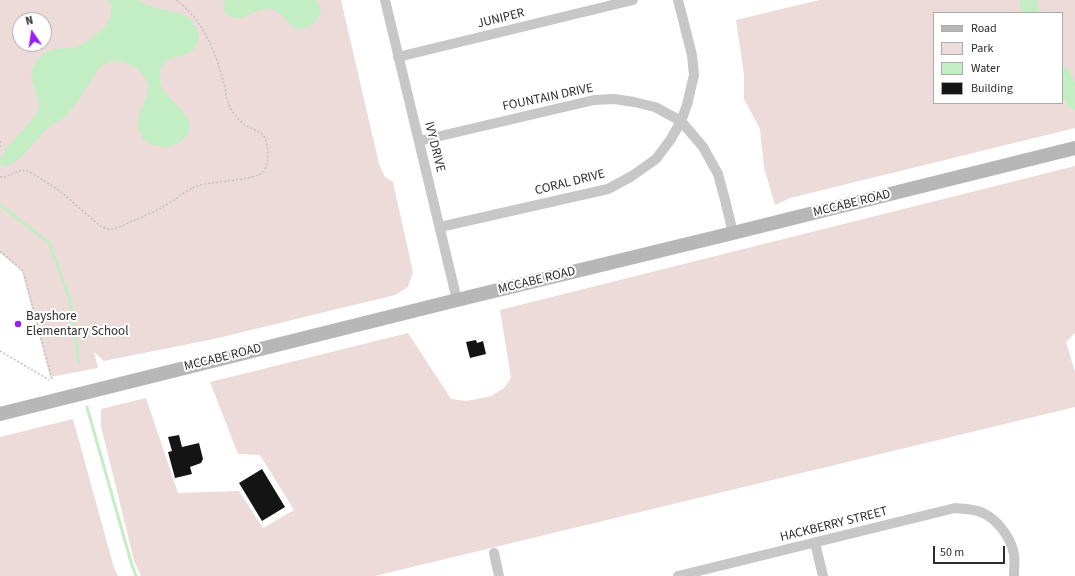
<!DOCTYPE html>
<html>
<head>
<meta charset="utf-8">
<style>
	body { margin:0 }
	#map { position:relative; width:1075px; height:576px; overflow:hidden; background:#fff; font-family:"Source Sans 3",sans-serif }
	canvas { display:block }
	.legend { position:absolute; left:933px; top:12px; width:130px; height:92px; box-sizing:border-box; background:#fff; border:1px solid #ababab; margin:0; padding:5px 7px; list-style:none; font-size:12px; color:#2d2d2d }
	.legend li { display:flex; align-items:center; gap:8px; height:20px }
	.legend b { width:20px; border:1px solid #ababab }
	.north { position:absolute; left:12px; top:12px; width:40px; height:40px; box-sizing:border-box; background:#fff; border:1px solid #ababab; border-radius:50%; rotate:347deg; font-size:11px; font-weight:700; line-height:16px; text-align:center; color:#2d2d2d }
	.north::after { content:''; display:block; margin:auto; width:14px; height:18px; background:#971ff5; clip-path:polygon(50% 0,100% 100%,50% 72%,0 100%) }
	.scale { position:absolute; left:933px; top:546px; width:72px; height:18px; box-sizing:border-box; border:2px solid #2d2d2d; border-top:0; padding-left:5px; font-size:12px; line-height:14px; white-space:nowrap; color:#2d2d2d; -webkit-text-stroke:3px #fff; paint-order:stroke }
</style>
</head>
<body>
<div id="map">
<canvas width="1075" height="576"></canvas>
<ul class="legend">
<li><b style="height:5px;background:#b7b7b7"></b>Road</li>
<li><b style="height:11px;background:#ecdbd9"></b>Park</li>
<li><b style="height:11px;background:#c3eec4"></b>Water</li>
<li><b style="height:11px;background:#141414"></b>Building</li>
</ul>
<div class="north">N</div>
<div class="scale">50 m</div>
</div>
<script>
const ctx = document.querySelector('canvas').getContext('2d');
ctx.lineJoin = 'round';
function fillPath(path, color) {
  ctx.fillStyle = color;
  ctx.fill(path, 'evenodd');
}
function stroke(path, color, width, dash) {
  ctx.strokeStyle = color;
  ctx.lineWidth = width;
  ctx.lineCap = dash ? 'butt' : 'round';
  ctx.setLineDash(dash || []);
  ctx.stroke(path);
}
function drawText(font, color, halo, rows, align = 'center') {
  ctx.font = font + ' "Source Sans 3",sans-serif';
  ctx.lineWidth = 4;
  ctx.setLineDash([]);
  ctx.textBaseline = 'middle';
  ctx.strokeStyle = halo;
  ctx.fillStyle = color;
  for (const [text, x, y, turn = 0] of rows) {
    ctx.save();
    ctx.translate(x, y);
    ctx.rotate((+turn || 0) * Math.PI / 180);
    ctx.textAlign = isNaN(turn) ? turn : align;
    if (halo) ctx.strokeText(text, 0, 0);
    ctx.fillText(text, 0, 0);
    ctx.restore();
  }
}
const green = new Path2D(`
	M0,0H341L379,164L385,177L393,182L413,272L408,287L395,295L214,339L104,361L94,352L98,368L50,377L22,271L0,253ZM20,20H44V44H20Z
	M819,0H1075V128L790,198L775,205L764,168L760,129L744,99V75L736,20ZM934,13H1062V103H934Z
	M1075,166V333L1066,342L1075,372V407L375,576H141L134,561L101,426V409L146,398L178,493L239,491L263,528L294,510L260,455L238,454L210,382L408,333L451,399L467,401L491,396L504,388L511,378L500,310Z
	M73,419L114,568L118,576H0V437Z`);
const water = new Path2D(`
	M108,0C114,0 133,0 138,0C143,2 147,5 152,7C169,12 190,10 197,30C199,35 199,40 197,45C190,58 170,55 163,64C160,69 160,78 161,84C166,104 208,119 181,141C167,153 140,146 138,126C137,105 159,91 140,72C135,67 130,64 122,62C114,60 107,61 100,67L76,104L70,111L65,117L49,127L43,133L18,160L10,165L3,166L0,163L4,151L36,115C47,95 18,78 40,57C53,45 64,51 78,46C89,42 109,26 111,15C112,9 111,4 108,0Z
	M223,0H315L319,5L321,11C319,18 315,24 308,27C288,36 287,11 270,9C252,7 245,26 226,14Z`);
const stream = new Path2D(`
	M0,205L49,243L69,297L79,362
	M87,407L131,562L136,576`);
const river = new Path2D(`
	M1028,0L1031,13
	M1062,75L1075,101`);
const building = new Path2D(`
	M476,340L477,343L483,341L486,354L470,358L466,342Z
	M179,435L182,447L199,443L203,459L201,463L190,467L192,474L175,478L168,452L172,451L168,437Z
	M262,469L285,507L262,521L239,483Z`);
const path = new Path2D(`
	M0,141V147
	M0,177H5L21,170L26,171L32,173L60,191L99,225C102,227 106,229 110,229C117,229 124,225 130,222C143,217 156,211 168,204C178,198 186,190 197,186C210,181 257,181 264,171C269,163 269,147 265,138C261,131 252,129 245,125C240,121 234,115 231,109C226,100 226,89 223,80C215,50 202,19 176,0
	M0,251L23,271L52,379
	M0,351L49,380`);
const street = new Path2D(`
	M385,0L457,300
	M398,57L633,0
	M419,141L594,100L614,99L634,102L655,107L681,121L703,147L718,174L725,200L733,233
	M440,227L608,189L632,176L656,159L671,139L681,121L687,105L694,75L692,55L678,0
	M815,543L823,576
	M494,553L499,576
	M678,576L955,508C964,509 975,509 983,513C998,520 1011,538 1014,554C1015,561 1014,569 1014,576`);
const secondary = new Path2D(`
	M0,414L457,300L733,233L1075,148`);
const markers = [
	[18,324,4,"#971ff5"]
];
const streetNames = [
	["JUNIPER",501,19,-14],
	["FOUNTAIN DRIVE",548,98,-12],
	["IVY DRIVE",434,147,76],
	["CORAL DRIVE",570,183,-14],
	["MCCABE ROAD",852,204,-14],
	["MCCABE ROAD",537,281,-14],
	["MCCABE ROAD",223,358,-14],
	["HACKBERRY STREET",834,525,-14]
];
const poiNames = [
	["Bayshore",26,317],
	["Elementary School",26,332]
];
fillPath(green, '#ecdbd9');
fillPath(water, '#c3eec4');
stroke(stream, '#c3eec4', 3);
stroke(river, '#c3eec4', 17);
fillPath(building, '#141414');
stroke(path, '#c1c1c1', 1.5, [2, 2]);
stroke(street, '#c7c7c7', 10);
stroke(secondary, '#b7b7b7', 14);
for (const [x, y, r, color] of markers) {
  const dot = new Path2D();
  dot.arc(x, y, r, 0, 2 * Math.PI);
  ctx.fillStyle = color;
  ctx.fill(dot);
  stroke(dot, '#fff', 1.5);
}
drawText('13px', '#2d2d2d', '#fff', streetNames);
drawText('13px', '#2d2d2d', '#fff', poiNames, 'left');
</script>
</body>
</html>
